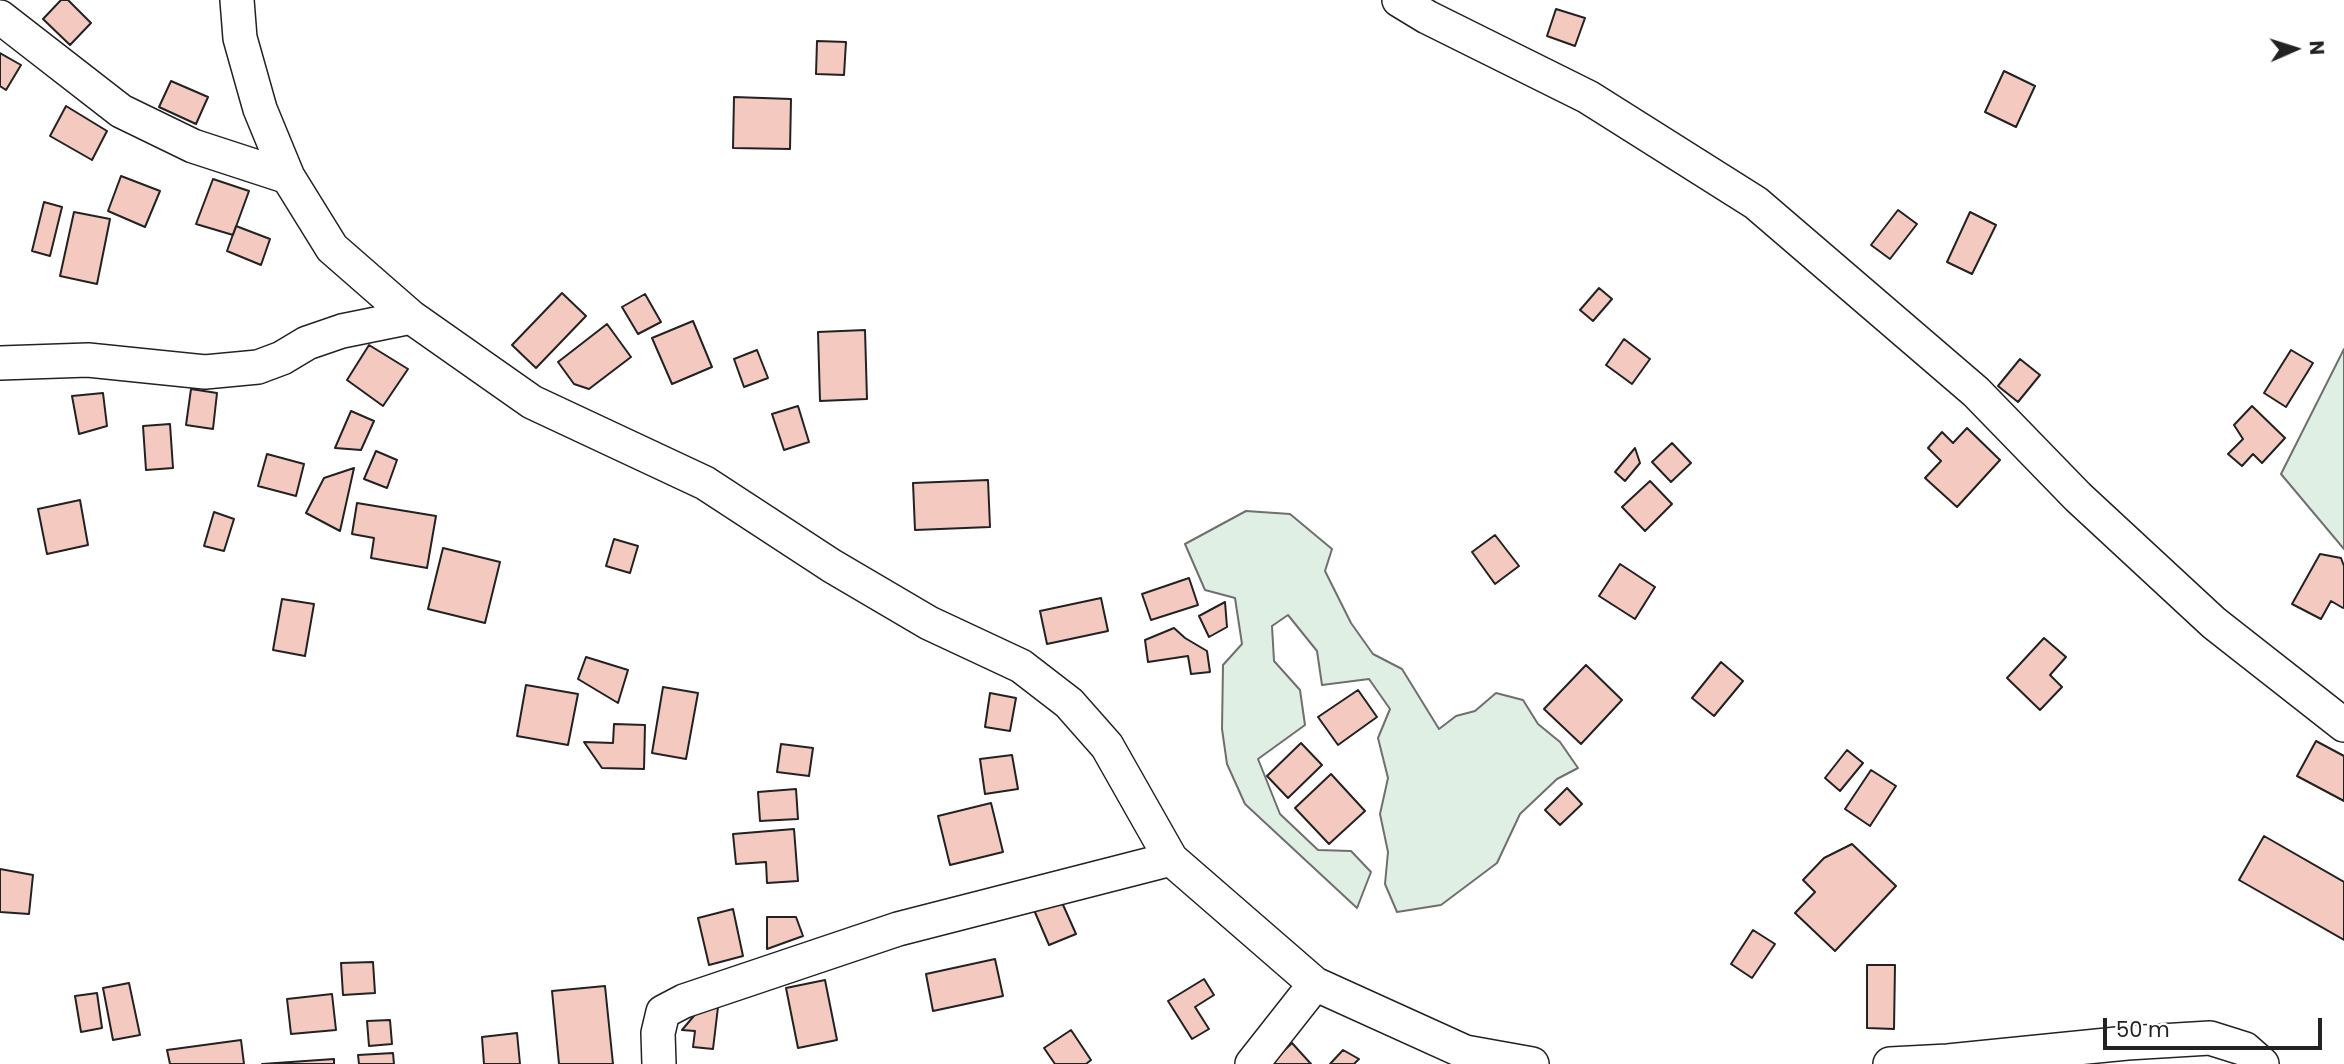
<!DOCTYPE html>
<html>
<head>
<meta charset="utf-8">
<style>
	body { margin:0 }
	#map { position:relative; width:2344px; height:1064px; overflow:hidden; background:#fff; font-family:Poppins,sans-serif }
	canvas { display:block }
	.north { position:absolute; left:2260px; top:14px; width:70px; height:70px; -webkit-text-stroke:5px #fff; paint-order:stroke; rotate:87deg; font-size:19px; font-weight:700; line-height:28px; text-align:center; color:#222 }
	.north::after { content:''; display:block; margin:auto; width:24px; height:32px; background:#222; clip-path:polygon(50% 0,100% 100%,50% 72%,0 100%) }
	.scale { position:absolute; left:2103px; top:1018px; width:219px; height:32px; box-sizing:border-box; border:4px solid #222; border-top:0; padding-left:9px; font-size:21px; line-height:24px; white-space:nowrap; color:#222; -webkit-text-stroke:5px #fff; paint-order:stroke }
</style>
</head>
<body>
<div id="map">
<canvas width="2344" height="1064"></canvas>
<div class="north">N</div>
<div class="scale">50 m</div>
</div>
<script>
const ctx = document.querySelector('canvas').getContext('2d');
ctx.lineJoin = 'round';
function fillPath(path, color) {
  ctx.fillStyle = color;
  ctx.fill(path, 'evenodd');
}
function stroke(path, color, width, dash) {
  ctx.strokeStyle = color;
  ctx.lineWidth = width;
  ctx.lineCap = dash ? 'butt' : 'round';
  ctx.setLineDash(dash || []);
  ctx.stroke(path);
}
const green = new Path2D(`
	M2344,349V549L2281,474Z
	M1246,511L1290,514L1332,549L1325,571L1351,623L1373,654L1402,669L1439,729L1456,716L1475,711L1496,693L1523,700L1538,724L1560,742L1578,768L1557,779L1520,814L1497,863L1441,905L1397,912L1385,884L1388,852L1380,814L1388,778L1378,738L1390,709L1369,679L1322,685L1317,651L1288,615L1272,626L1274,661L1300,690L1305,725L1258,759L1280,814L1318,850L1351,851L1371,872L1357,908L1245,804L1227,764L1222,729L1223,665L1242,644L1235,598L1205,590L1185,544Z`);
const building = new Path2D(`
	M61,0H68L91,23L70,45L43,19Z
	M1556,9L1585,18L1575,46L1547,36Z
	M817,41L846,42L844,75L816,74Z
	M0,53L21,65L6,90L0,86Z
	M2004,71L2035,86L2016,127L1985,112Z
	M171,81L208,97L196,124L159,107Z
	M734,97L791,99L790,149L733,148Z
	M66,106L107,131L92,160L50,136Z
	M121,176L160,191L145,227L108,211Z
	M213,179L249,191L233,235L196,224Z
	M44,202L62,207L50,256L32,251Z
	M1898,210L1917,224L1890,259L1871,245Z
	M74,212L110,219L97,284L60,276Z
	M1970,212L1996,225L1972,274L1947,262Z
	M236,226L270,239L261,265L227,251Z
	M1599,288L1612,299L1593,321L1580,310Z
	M562,293L586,316L536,368L512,345Z
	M645,294L661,322L638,334L622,307Z
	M693,321L712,367L672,384L652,338Z
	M607,324L631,357L589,389L574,384L558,362Z
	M865,330L867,399L820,401L818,332Z
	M1624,339L1650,359L1632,384L1606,365Z
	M369,345L408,369L383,406L347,380Z
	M757,350L768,378L744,387L734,359Z
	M2291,350L2313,363L2286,407L2264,393Z
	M2020,359L2040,375L2018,402L1998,386Z
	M191,389L217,393L213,429L186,425Z
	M103,393L107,426L79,434L72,396Z
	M798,406L809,442L784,450L772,414Z
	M2252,406L2285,438L2262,463L2253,454L2242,466L2228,454L2243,439L2234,425Z
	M351,411L374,421L361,450L335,448Z
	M170,424L173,468L146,470L143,426Z
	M1967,428L2000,460L1957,507L1925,478L1941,461L1928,448L1942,432L1953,443Z
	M1672,443L1691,463L1671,482L1652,462Z
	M1635,448L1640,463L1625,481L1615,472Z
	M376,451L397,460L387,488L364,479Z
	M267,454L304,464L296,496L258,486Z
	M354,468L340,531L306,513L324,478Z
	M988,480L990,527L915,530L913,483Z
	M1650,481L1672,504L1645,531L1622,507Z
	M80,500L88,545L47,554L38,509Z
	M357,503L436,516L427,568L371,558L374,538L352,534Z
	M214,512L234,519L224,551L204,546Z
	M1495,535L1519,566L1495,584L1472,552Z
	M614,539L638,546L630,573L606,566Z
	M443,548L500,562L485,623L428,609Z
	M2320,554L2341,558L2344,566V607L2343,608L2331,601L2321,619L2292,604Z
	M1620,564L1655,587L1635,619L1599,596Z
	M1189,578L1198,605L1151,620L1142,594Z
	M1101,598L1108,631L1047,644L1040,611Z
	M282,599L314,604L305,656L273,650Z
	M1225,602L1227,627L1209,637L1199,616Z
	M1174,628L1185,638L1207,651L1210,672L1191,674L1188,656L1148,662L1145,640Z
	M2044,638L2066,657L2050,675L2062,687L2040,710L2007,678Z
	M586,657L628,670L618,703L578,679Z
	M1721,662L1743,681L1714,716L1692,698Z
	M1586,665L1622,700L1581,744L1544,709Z
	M526,685L578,694L568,745L517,736Z
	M663,687L698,693L686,759L652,753Z
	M1358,690L1377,717L1338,745L1318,717Z
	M990,693L1016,698L1010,731L985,727Z
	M614,724L645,725L644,769L602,768L584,742L613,743Z
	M2316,741L2344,756V801L2297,776Z
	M1301,743L1322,765L1288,798L1267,776Z
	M781,744L813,748L809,776L777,772Z
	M1847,750L1863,763L1840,791L1825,778Z
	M1012,755L1018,789L985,794L980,759Z
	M1871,770L1896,786L1870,826L1845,809Z
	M1331,774L1365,811L1329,844L1295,808Z
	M1567,788L1582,804L1560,825L1545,810Z
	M796,789L798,819L760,821L758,792Z
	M991,803L1003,852L950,865L938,816Z
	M794,829L798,881L767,883L766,862L736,864L733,834Z
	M2264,836L2344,882V940L2239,880Z
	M1852,844L1896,886L1835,951L1795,913L1815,892L1803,880L1824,858Z
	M0,869L33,875L29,914L0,912Z
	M1060,898L1076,934L1049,945L1034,910Z
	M733,909L743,956L709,965L698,918Z
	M767,917H796L803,936L767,949Z
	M1753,930L1775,944L1752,978L1731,964Z
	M995,959L1003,996L933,1011L926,974Z
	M373,962L375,993L343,995L341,963Z
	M1867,965H1895L1894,1029L1867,1028Z
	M1204,979L1214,995L1195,1007L1209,1029L1192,1039L1168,1001Z
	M825,980L837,1040L798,1048L786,988Z
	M129,983L140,1035L113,1040L103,988Z
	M605,986L613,1064H559L552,991Z
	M97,993L102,1028L81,1032L75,996Z
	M332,994L336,1030L291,1034L287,999Z
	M718,1007L713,1049L693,1047L695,1031L682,1030L698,1011Z
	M390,1020L392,1044L369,1046L367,1021Z
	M1071,1030L1091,1060L1086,1064H1055L1044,1048Z
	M517,1033L520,1064H484L482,1037Z
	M241,1040L244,1064H170L167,1050Z
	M1292,1043L1311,1064H1270Z
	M1343,1050L1359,1059L1354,1064H1330Z
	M393,1053L394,1064H359L358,1055Z
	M334,1059V1064H262Z`);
const minor = new Path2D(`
	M237,0L240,38L260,109L288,177L332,248L411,317L532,402L705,483L832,566L929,623L1021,666L1069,703L1107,746L1171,859L1315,984L1465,1052L1532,1064
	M1399,0L1427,17L1588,97L1756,203L1976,392L2078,497L2214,623L2344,725
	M0,17L121,111L193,146L288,177
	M0,363L88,360L205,372L258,367L282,358L307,343L342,331L411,317
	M659,1064L658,1033L663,1012L684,1001L898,929L1171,859
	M1252,1064L1315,984
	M1890,1064L1948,1061L2127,1043L2210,1038L2245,1049L2262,1064`);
fillPath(green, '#e0efe3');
stroke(green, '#6f6f6f', 2);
fillPath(building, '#f3c9c0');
stroke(building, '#222', 2);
stroke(minor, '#222', 36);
stroke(minor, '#fff', 33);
</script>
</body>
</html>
